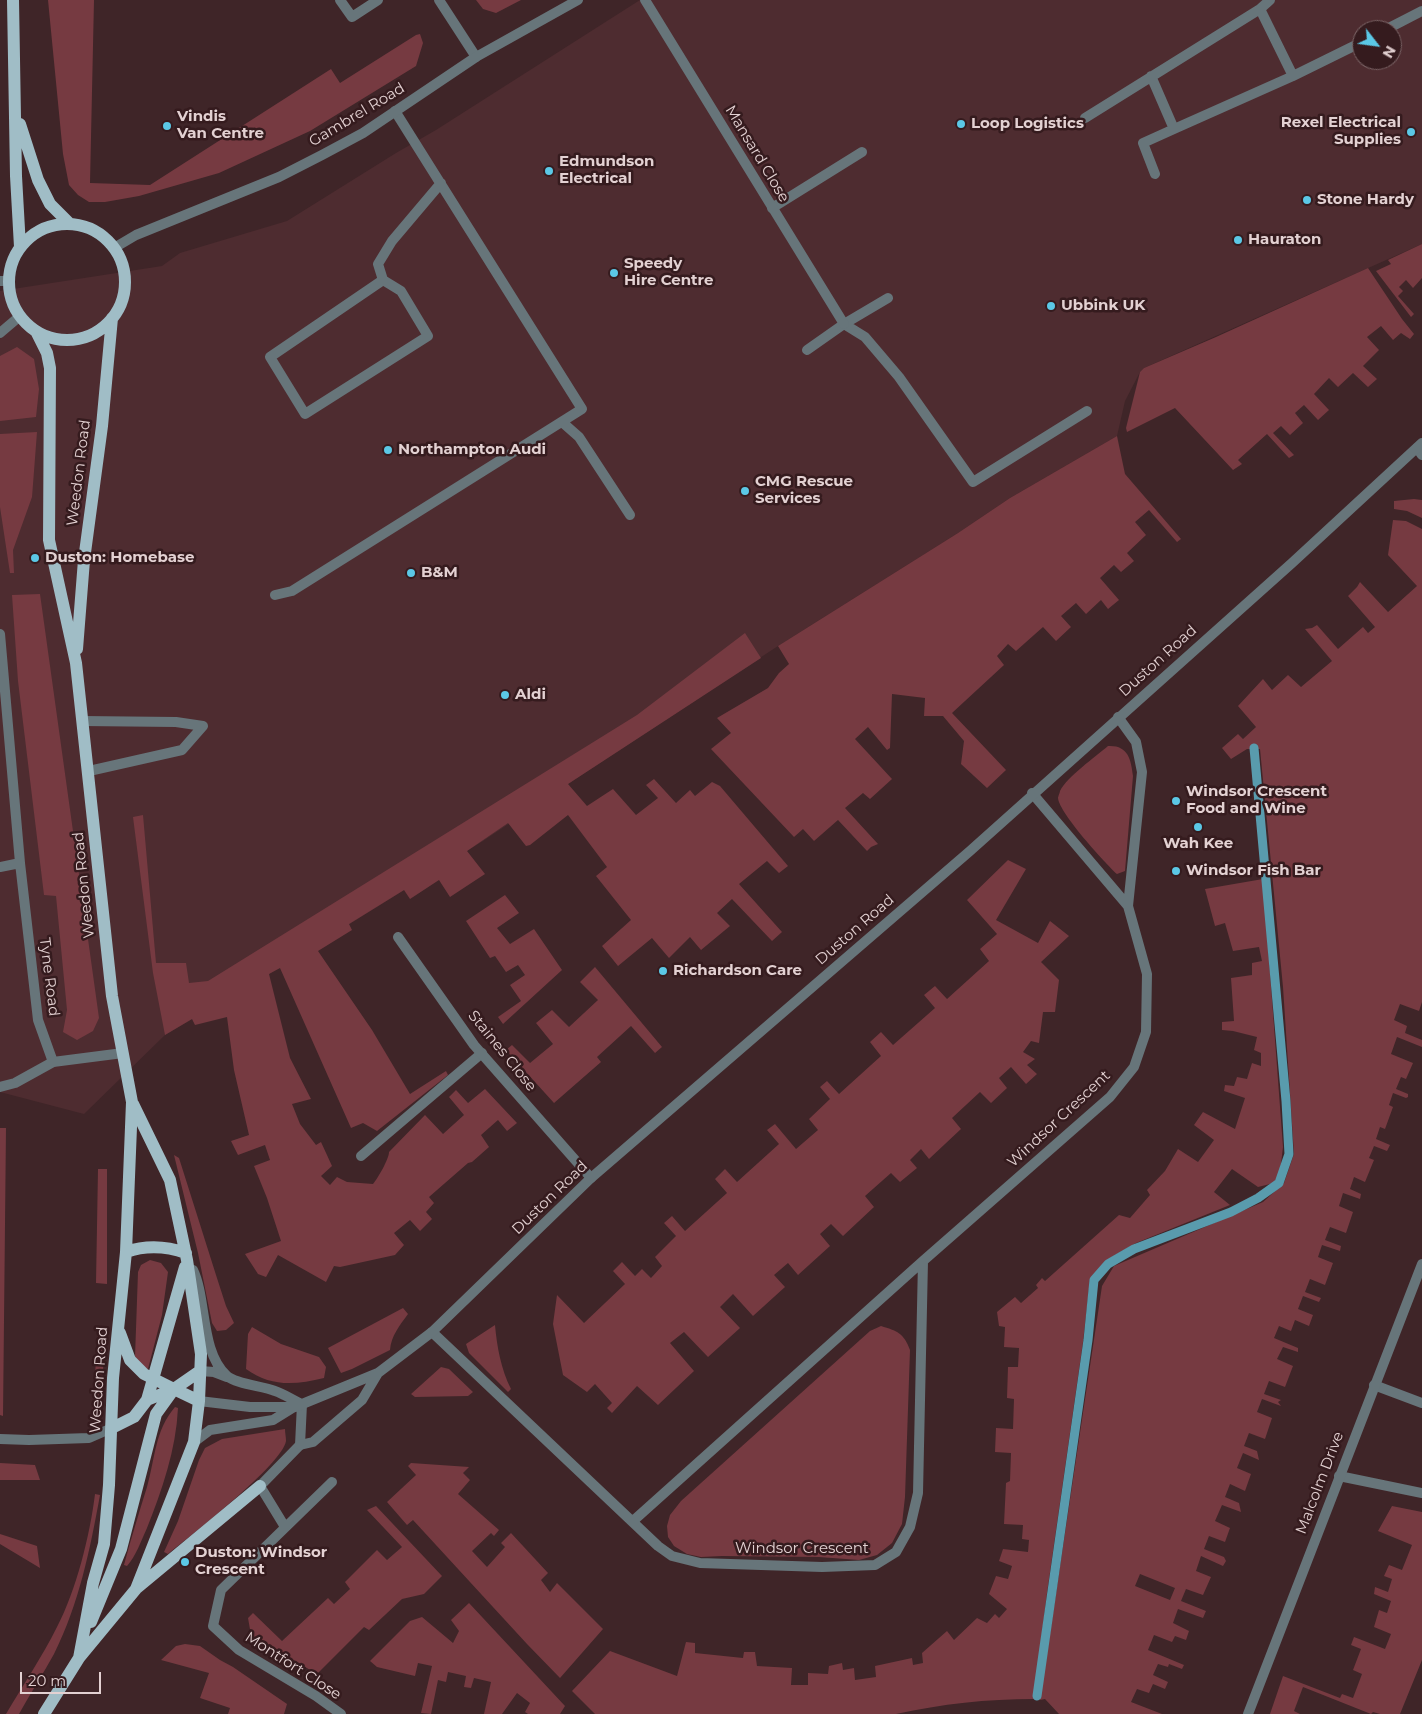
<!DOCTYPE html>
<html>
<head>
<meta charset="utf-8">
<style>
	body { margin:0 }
	#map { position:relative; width:1422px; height:1714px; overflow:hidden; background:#3f2528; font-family:Montserrat,sans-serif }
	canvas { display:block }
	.north { position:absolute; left:1352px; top:20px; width:50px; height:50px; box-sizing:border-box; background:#351b1e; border:1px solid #7b6466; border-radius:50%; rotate:120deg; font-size:14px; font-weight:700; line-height:20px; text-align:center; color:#e3d1d2 }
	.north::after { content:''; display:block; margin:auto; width:18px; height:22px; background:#5bc8e6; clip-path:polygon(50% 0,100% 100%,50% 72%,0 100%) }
	.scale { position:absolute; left:20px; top:1672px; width:81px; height:22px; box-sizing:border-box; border:2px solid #e3d1d2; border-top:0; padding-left:6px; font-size:15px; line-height:18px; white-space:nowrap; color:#e3d1d2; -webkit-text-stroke:4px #351b1e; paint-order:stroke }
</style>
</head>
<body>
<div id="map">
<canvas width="1422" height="1714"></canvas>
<div class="north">N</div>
<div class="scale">20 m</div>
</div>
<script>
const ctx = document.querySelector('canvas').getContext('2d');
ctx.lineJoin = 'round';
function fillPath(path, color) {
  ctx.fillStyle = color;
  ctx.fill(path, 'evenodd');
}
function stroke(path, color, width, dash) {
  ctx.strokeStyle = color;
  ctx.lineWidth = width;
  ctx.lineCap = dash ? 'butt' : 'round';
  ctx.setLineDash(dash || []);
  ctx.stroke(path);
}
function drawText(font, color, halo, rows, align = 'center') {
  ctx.font = font + ' Montserrat,sans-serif';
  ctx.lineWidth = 5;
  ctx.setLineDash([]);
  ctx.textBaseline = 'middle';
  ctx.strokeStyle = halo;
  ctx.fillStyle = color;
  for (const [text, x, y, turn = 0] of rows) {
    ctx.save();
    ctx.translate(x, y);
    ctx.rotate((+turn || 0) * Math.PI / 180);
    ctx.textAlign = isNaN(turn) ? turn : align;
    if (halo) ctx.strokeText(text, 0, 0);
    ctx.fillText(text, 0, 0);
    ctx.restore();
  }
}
const built = new Path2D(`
	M640,0H1422V244L1144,368L1140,372L1125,401L1117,436L1010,498L958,533L778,646L568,784L483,841L279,968L165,1035L84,1114L0,1092V291L162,266L180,253L287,221L396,153L436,130ZM1362,30H1392V60H1362Z`);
const green = new Path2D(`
	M48,0H94L90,183L150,185L331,69L340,83L416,35L420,34L423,43L416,66L310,131L219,173L139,196L105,202H89L78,195L69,185L63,154Z
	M476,0H521L496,13L483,9Z
	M1422,244V278L1413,288L1406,280L1399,287L1403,291L1398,296L1414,314L1411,317L1376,271L1391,264L1388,260Z
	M1368,268L1402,319L1414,334L1410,339L1401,333L1393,340L1381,326L1367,337L1379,350L1363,366L1377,379L1368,387L1353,373L1338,387L1329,378L1314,394L1329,410L1318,420L1304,405L1295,413L1303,423L1290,435L1281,426L1273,433L1294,455L1289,458L1267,434L1238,460L1242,464L1233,470L1175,408L1127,432L1126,428L1140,372L1144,368L1216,337Z
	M17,347L34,359L39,389L36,417L0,421V356Z
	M37,432L32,497L13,550L14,573H10L0,507V434Z
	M1117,436L1125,474L1181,539L1177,542L1149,510L1135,522L1146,535L1127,553L1134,561L1121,572L1114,565L1100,578L1119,600L1108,609L1101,600L1086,614L1076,603L1061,616L1071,627L1056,641L1043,627L1016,651L1008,644L997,656L1004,665L952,713L1006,770L987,788L961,764L964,741L943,716H924L925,698L892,694L890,748L887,750L868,727L855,739L892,779L870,799L863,793L845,808L878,844L871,847L867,851L838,820L814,841L803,829L794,837L711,749L731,733L717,718L768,688L779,673L789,664L778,646L958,533L1010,498Z
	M1414,499L1422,500V518L1407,511L1394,509V501Z
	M1393,520L1406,521L1422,529V1002L1419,1011L1400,1004L1394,1020L1407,1026L1405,1033L1422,1040V1047L1397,1037L1391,1054L1413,1063L1406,1079L1401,1077L1396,1089L1408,1094V1097L1406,1098L1393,1093L1389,1105L1393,1107L1385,1129L1380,1127L1376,1139L1390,1145L1387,1151L1374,1146L1369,1158L1374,1160L1365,1182L1354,1177L1350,1189L1361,1194L1360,1199L1343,1193L1339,1206L1353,1212L1346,1233L1330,1227L1325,1240L1341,1246L1340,1251L1322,1245L1318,1257L1333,1263L1325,1285L1310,1279L1305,1292L1321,1298L1319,1302L1303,1296L1298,1309L1313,1315L1309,1326L1295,1320L1291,1331L1279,1326L1274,1338L1298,1348V1352L1283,1347L1277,1359L1293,1366L1285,1387L1269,1381L1264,1394L1281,1400L1278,1402L1281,1406L1262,1399L1257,1412L1272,1418L1265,1439L1249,1433L1244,1446L1257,1451L1259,1460L1243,1453L1237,1468L1251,1474L1245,1491L1230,1484L1225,1497L1239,1503L1241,1512L1222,1505L1215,1521L1230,1528L1225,1542L1209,1536L1204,1549L1224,1557L1226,1561L1223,1566L1201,1556L1196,1571L1211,1577L1203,1595L1186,1589L1181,1601L1206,1611L1203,1618L1178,1609L1173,1623L1189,1631L1186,1640L1175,1636L1172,1642L1154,1635L1148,1650L1184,1665L1182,1669L1169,1664L1168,1667L1158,1664L1153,1675L1168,1682L1165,1689L1153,1684L1149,1693L1137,1689L1131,1702L1162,1714H1059L1045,1699L1040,1700L1102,1286L1114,1266L1263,1202L1284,1183L1294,1154L1283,987L1260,749H1247L1231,759L1222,748L1238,734L1243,739L1256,727L1238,706L1263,679L1272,690L1288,675L1301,687L1332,661L1305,629L1312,628L1317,625L1338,649L1363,627L1368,633L1375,627L1348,596L1357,587L1360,582L1388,612L1417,586L1388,555ZM1140,1574L1175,1588L1170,1600L1135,1586Z
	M40,594L99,1018L93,1031L77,1040L63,1032L67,1010L56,896L44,895L18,681L12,595Z
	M745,633L761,658L568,784L587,806L613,789L636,815L658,798L646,785L654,779L676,803L690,790L695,796L712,782L720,786L788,866L779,873L767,861L739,884L782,932L772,941L732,899L717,913L730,926L701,950L690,937L669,958L652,938L618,966L602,946L631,920L596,876L607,867L568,815L530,845L526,846L508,823L467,851L485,874L450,897L439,880L410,899L404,890L349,924L352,930L318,951L372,1030L410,1094L446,1071L448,1075L377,1131L363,1123L351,1128L280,968L269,974L290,1058L311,1099L292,1104L300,1124L316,1145L321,1142L332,1166L321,1176L330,1185L337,1177L347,1182L373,1184C378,1178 389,1159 389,1152L425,1115L443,1134L464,1115L449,1097L456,1090L468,1103L485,1089L517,1123L507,1131L498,1120L481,1135L489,1147L472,1162L468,1163L429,1197L434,1203L426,1212L432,1219L420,1231L410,1220L394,1233L404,1245L395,1255L340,1267L334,1266L326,1282L278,1255L266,1277L258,1274L245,1254L281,1241L267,1198L254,1166L270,1160L265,1145L238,1155L231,1141L249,1135L234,1070L227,1017L195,1025L192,1019L165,1035L153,973L133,817L143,815L156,963H186L189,983L208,981L637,715Z
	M1108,746C1128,745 1131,759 1133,776L1125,871L1117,874C1106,864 1059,813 1058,798C1058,797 1060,792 1060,791C1067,777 1095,757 1108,746Z
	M1008,860L1026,869L996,920L1038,943L1050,921L1069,936L1041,962L1059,980L1055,1012H1043L1039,1043L1031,1041L1023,1052L1035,1059L1027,1065L1037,1074L1026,1084L1011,1067L999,1078L1007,1088L991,1103L980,1092L952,1118L961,1129L929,1159L921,1149L910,1160L917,1168L900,1182L891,1173L865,1196L874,1207L843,1236L831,1224L820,1234L830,1246L798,1275L788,1263L774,1275L785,1287L753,1316L733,1294L720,1307L740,1328L708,1357L684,1332L670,1343L694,1371L658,1405L637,1386L612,1413L607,1408L612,1403L595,1384L587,1392L563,1375L553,1324L557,1295L584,1323L625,1284L613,1271L622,1262L635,1276L642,1269L651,1278L662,1266L655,1257L676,1236L664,1223L672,1216L685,1231L727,1193L715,1179L725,1169L737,1182L779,1144L767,1130L775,1124L796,1149L818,1130L809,1119L830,1099L820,1087L827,1081L839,1094L881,1056L870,1042L881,1032L893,1045L935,1008L924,995L935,986L947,999L989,961L980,949L997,934L967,900Z
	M1263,879L1283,1147L1280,1172L1274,1183L1258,1187L1232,1169L1214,1192L1230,1205L1136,1243L1105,1261L1090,1280L1083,1342L1047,1593L1034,1699C987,1699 942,1704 896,1714H595L572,1691L610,1651L677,1676L686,1642L695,1643V1653L743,1658L744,1652H755L757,1666L792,1668L791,1685H808V1673L828,1674L829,1666L842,1663L843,1670L854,1668L855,1680L876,1677L875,1666L912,1658L913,1665L923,1663L922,1653L947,1631L954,1640L977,1618L987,1623L995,1614L999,1618L1007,1609L989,1594L996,1576L1008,1579L1012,1566L999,1561L1003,1549L1028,1552L1029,1540L1022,1539L1023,1525L1004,1524L1006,1483L1010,1481L1011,1453L995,1452L996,1428L1013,1429L1014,1399L1007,1398L1008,1367H1018L1019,1348L1004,1347L1005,1327L999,1326L997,1312L1015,1297L1021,1303L1038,1288L1036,1285L1042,1278L1045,1281L1119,1215L1130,1218L1150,1195L1147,1190L1165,1171L1178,1149L1198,1162L1214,1140L1194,1125L1203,1112L1235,1129L1245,1098L1224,1091L1225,1085L1234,1086L1237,1077L1247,1079L1252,1063L1261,1066V1053L1254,1050L1257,1037L1233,1031L1222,1030V1022L1234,1021L1231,978L1252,975V963L1262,961L1259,947L1233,951L1225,923L1215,926L1205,889Z
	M505,895L519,913L497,928L510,944L534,929L562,970L503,1024L498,1017L521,1001L510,985L525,975L518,965L506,972L495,956L490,958L466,921Z
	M595,967L662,1047L655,1053L631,1026L597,1057L601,1062L554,1103L506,1050L512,1045L530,1063L553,1044L536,1023L552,1010L569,1027L598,1000L580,982Z
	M0,1128H6L3,1416L0,1415Z
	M174,1155L179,1158L216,1275L226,1306L234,1323L226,1330L217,1331L212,1323L198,1253Z
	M98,1169H107V1284L96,1283Z
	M150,1260L161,1263L168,1272L162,1315L148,1369L144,1368L135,1357L138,1272L141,1265Z
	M403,1308L408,1314C400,1325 391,1336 390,1350L352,1369L341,1373L328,1348Z
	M495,1325C497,1347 501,1369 511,1389L508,1392L469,1353L466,1344Z
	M881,1326C897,1331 904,1333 910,1350L905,1497L902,1524L892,1543L877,1555L859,1560L819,1557L722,1556L701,1557L687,1554L674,1546L668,1537L667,1526L670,1515L681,1501L870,1331Z
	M252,1327L281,1344L319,1357L326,1367L324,1378C295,1385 271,1387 246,1369L248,1334Z
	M105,1333L101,1410L97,1415H92L98,1334Z
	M441,1367L449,1369L473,1392L468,1396L415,1397L411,1394Z
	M175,1407L178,1408C176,1450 162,1490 147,1528C141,1541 136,1556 127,1566L124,1565C131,1538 139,1513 147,1487C155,1459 155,1430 175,1407Z
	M285,1429C285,1433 286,1437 286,1441C282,1465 190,1536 168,1554L164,1552L178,1521L199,1460L205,1448L222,1439Z
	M0,1463L35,1465L40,1480H0Z
	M411,1463L469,1467L463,1473L470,1480L458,1494L499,1530L494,1536L491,1533L472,1551L487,1567L505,1547L501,1543L511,1533L548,1573L541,1580L550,1592L557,1583L603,1629L560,1678L527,1644L413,1520L407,1525L387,1502L416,1475L408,1466Z
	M95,1494L100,1495C90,1550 79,1604 54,1654C43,1674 30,1694 19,1714H6C23,1685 42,1657 57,1627C76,1591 90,1535 95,1494Z
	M376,1506L442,1576L424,1594L402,1599L369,1630L364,1627L317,1674L251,1635L248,1618L253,1613L282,1641L328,1598L334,1604L350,1589L345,1582L377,1550L387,1560L402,1547L367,1510Z
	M1392,1506L1422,1512V1660L1400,1714H1380L1373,1712L1371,1714L1303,1687L1294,1711L1300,1714H1270L1283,1676L1340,1698L1342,1694L1353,1698L1362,1674L1353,1670L1361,1649L1351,1645L1354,1637L1385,1649L1391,1634L1374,1627L1379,1610L1387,1613L1391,1601L1374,1594L1375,1587L1388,1592L1392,1579L1384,1576L1389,1565L1402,1570L1412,1545L1378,1531Z
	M0,1534L37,1546L40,1568L0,1544Z
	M469,1603L565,1706L560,1714H528L525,1712L530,1703L517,1693L502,1714H484L491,1682L474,1678L471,1688L464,1687L466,1676L448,1672L446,1682L438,1680L431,1714L421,1713L432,1666L418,1663L415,1676L377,1667L370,1661L410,1621L422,1617L453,1643L459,1631L451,1620Z
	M185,1644L200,1646L220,1660L233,1667L287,1704L284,1714H228L230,1708L200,1698L209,1673L161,1660L176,1646Z`);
const stream = new Path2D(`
	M1037,1696L1088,1340L1094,1280L1108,1264L1134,1249L1231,1212L1258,1198L1279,1183L1289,1154L1286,1101L1254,748`);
const service = new Path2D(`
	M340,0L352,17L378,0
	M439,0L476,57
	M1260,9L1293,76L1362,42
	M1385,30L1422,11
	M1151,76L1174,129L1293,76
	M1085,118L1260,9L1270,0
	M1155,174L1143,143L1174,129
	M772,208L862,152
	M383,280L270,357L305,414L428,336L401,291L383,280L378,264L392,241L441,183
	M844,324L865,337L899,377L973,482L1087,411
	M0,333L20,316
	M807,350L844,324L888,298
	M562,422L579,437L630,515
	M275,595L292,591L582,409L395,111
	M0,634L20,863L38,1020L53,1062
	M82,721L176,722L203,726
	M89,771L182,750L203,726
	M0,867L20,863
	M361,1156L482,1053
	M1374,1385L1422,1403
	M1339,1476L1422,1493`);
const minor = new Path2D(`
	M645,0L844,324
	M114,248L136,235L279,177L322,155L363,133L476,57L578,0
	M0,281H9
	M1417,448L1422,455
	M1118,717L1136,742L1142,772L1128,906
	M398,937L474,1045L591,1178
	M0,1087L15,1083L53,1062L123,1053
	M432,1332L658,1546L672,1556L700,1563L822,1567L875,1565L896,1552L910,1527L918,1493L923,1261
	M0,1439L29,1440L89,1438L112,1428
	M332,1482L221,1590L213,1626L239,1650L316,1696L341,1714
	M633,1521L923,1261L1110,1097L1134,1067L1146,1032L1147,974L1128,906L1032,793
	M285,1527L260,1486L300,1445L302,1404
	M1248,1714L1422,1264`);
const tertiary = new Path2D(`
	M193,1270C207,1299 200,1352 227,1376C236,1384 262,1386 275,1391C284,1394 293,1400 302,1404
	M200,1371L214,1372L227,1377
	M199,1401L250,1407H295L378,1373L432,1332L591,1178L970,851L1292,563L1422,443
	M194,1442L210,1430L273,1420L294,1407
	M300,1445L313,1442L362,1400L378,1373`);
const primary = new Path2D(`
	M13,0L16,176L20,247
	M20,124L38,180L50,204L70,224
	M9 282a58 58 0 1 1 116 0a58 58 0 1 1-116 0Z
	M36,331L47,353L50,368L49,540L76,663L112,996L132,1102L126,1252L113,1378L109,1485L104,1544L93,1583L79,1658
	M77,649L84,560L102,426L112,318
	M126,1252C146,1245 166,1246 186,1253
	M120,1333L130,1360L144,1374L174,1389
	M147,1400L185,1267
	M112,1428L134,1417L147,1400L174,1389L199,1401
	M137,1588L260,1486
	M91,1622L121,1549L156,1414L174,1389L200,1371
	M44,1714L79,1658L136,1589L194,1442L199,1401L201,1354L187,1260L170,1180L133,1104`);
const markers = [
	[961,124,5,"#5bc8e6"],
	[167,126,5,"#5bc8e6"],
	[1411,132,5,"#5bc8e6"],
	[549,171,5,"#5bc8e6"],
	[1307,200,5,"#5bc8e6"],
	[1238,240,5,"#5bc8e6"],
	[614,273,5,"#5bc8e6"],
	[1051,306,5,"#5bc8e6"],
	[388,450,5,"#5bc8e6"],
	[745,491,5,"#5bc8e6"],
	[35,558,5,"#5bc8e6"],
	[411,573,5,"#5bc8e6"],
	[505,695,5,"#5bc8e6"],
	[1176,801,5,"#5bc8e6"],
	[1198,827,5,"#5bc8e6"],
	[1176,871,5,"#5bc8e6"],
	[663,971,5,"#5bc8e6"],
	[185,1562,5,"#5bc8e6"]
];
const streetNames = [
	["Gambrel Road",357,115,-31],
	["Mansard Close",757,154,59],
	["Weedon Road",79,473,-83],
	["Duston Road",1158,661,-42],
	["Weedon Road",84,885,-96],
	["Duston Road",855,930,-41],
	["Tyne Road",49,977,83],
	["Staines Close",502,1051,51],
	["Windsor Crescent",1059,1119,-43],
	["Duston Road",550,1198,-44],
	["Weedon Road",99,1380,-86],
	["Malcolm Drive",1320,1483,-69],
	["Windsor Crescent",802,1549],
	["Montfort Close",293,1666,33]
];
const poiNames = [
	["Vindis",177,117],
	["Van Centre",177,134],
	["Rexel Electrical",1401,123,"right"],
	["Supplies",1401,140,"right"],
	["Loop Logistics",971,124],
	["Edmundson",559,162],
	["Electrical",559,179],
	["Stone Hardy",1317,200],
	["Hauraton",1248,240],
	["Speedy",624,264],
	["Hire Centre",624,281],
	["Ubbink UK",1061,306],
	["Northampton Audi",398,450],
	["CMG Rescue",755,482],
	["Services",755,499],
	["Duston: Homebase",45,558],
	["B&M",421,573],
	["Aldi",515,695],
	["Windsor Crescent",1186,792],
	["Food and Wine",1186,809],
	["Wah Kee",1198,844,"center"],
	["Windsor Fish Bar",1186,871],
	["Richardson Care",673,971],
	["Duston: Windsor",195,1553],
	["Crescent",195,1570]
];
fillPath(built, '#4e2c30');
fillPath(green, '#763a41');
stroke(stream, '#599bad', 9);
stroke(service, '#67757a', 10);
stroke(minor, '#67757a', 10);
stroke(tertiary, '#67757a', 10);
stroke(primary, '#a0bdc6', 12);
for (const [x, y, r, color] of markers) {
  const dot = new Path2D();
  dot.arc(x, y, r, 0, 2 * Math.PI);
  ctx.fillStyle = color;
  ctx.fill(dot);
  stroke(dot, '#351b1e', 2);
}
drawText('15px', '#e3d1d2', '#351b1e', streetNames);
drawText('bold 15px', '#e3d1d2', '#351b1e', poiNames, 'left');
</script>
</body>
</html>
